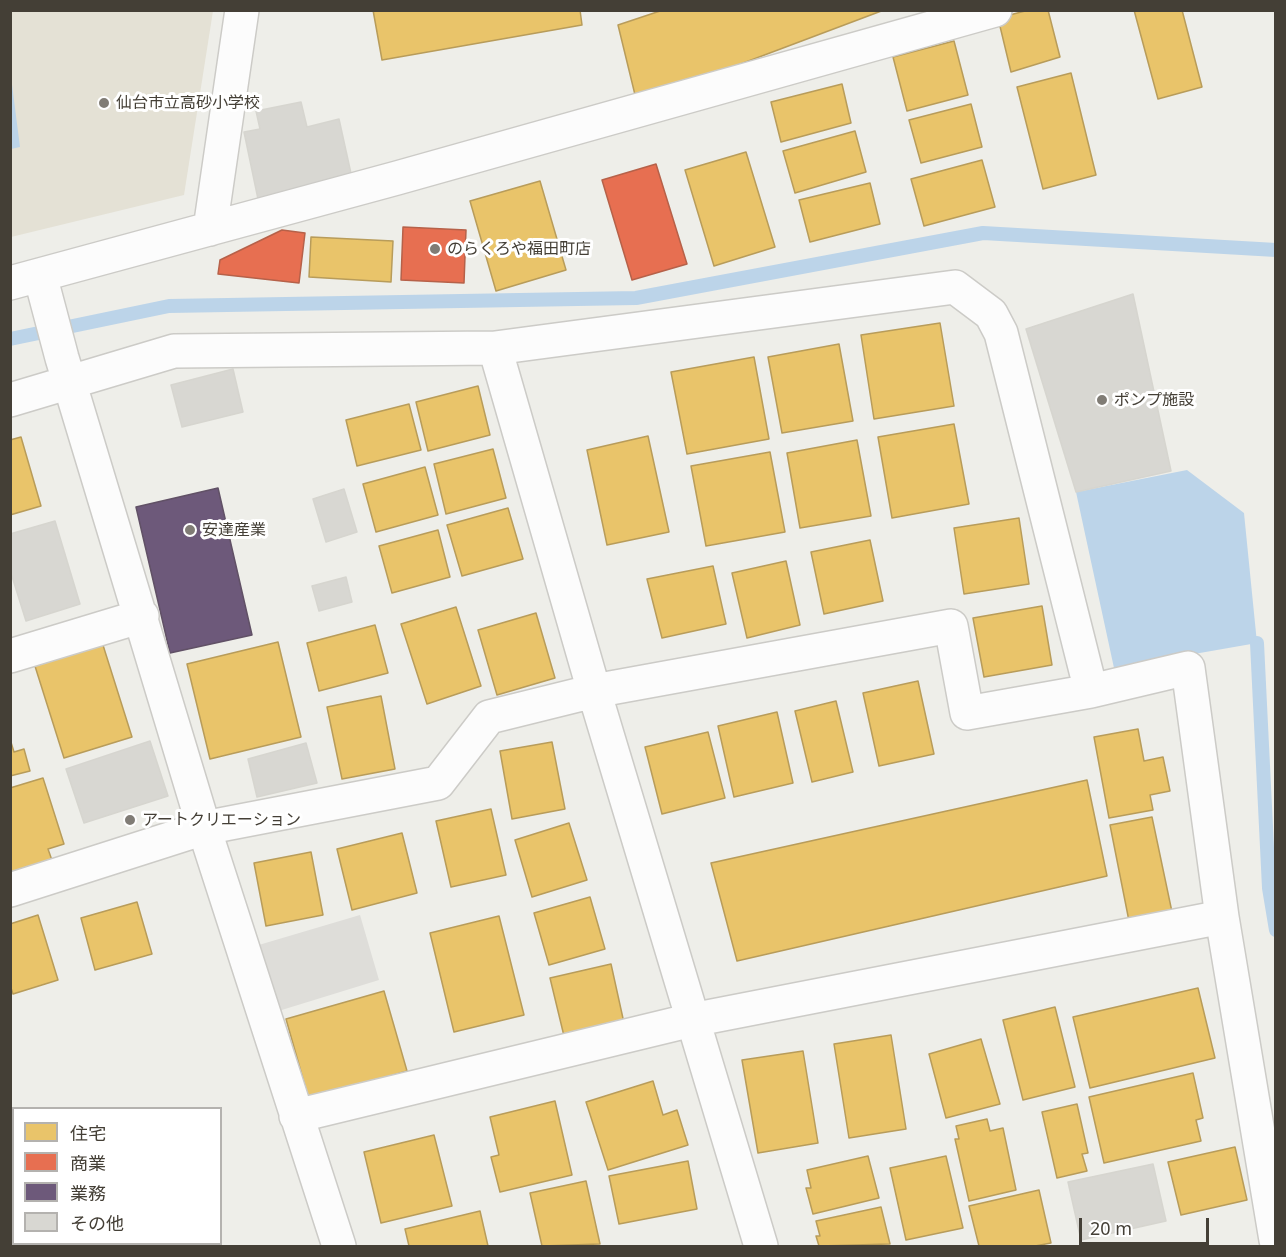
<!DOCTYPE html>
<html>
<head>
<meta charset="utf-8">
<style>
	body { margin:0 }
	#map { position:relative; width:1286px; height:1257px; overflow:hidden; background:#eeeee9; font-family:"Noto Sans","Noto Sans JP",sans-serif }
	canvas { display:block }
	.frame { position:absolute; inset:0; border:12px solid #443f36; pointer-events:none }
	.legend { position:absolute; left:12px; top:1107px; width:210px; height:138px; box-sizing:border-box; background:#fff; border:2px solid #b4b2af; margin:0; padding:8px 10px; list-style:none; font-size:18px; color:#443f36 }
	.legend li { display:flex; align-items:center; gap:12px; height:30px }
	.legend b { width:30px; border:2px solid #b4b2af }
	.scale { position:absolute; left:1079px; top:1218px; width:130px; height:27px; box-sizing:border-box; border:3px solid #443f36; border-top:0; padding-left:8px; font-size:18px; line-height:21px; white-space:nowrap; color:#443f36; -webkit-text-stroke:4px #fff; paint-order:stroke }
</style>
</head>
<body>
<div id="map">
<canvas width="1286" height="1257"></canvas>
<div class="frame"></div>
<ul class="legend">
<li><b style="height:16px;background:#e9c46a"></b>住宅</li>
<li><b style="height:16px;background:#e76f51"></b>商業</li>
<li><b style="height:16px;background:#6d597a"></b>業務</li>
<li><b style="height:16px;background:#d8d7d2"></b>その他</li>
</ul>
<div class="scale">20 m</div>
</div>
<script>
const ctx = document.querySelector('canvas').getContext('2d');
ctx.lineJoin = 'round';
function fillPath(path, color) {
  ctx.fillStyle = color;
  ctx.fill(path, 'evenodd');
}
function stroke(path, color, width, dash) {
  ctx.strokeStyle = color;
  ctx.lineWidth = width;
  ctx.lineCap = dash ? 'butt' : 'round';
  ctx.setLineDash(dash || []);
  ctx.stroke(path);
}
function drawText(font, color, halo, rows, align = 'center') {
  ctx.font = font + ' "Noto Sans","Noto Sans JP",sans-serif';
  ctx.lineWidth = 6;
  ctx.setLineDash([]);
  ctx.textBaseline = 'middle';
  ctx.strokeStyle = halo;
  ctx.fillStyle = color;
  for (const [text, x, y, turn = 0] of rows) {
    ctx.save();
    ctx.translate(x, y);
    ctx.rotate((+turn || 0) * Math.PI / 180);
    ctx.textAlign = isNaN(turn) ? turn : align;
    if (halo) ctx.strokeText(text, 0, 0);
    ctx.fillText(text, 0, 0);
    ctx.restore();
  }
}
const education = new Path2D(`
	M10,11H213L184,195L11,237Z`);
const parking = new Path2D(`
	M360,915L379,980L272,1013L252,947Z`);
const water = new Path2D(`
	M10,69L20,147L11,149H10Z
	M1187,470L1244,513L1257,643L1114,668L1076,492Z`);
const homes = new Path2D(`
	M373,10H580L582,25L382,60Z
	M663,10H884L637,103L618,25Z
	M1029,10H1048L1060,57L1011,72L998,18Z
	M1134,10H1182L1202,87L1158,99Z
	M954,41L968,95L907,111L893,57Z
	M1071,73L1096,175L1043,189L1017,87Z
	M842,84L851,123L781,142L771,102Z
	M971,104L982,147L921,163L909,120Z
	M855,131L866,172L795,193L783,151Z
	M746,152L775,247L714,266L685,170Z
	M982,160L995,207L924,226L911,179Z
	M540,181L566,270L496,291L470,201Z
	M870,183L880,224L810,242L799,200Z
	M311,237L393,241L391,282L309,277Z
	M940,323L954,406L874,419L861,335Z
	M839,344L853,421L782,433L768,357Z
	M754,357L769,439L687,454L671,372Z
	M478,386L490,435L428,451L416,402Z
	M409,404L421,450L357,466L346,420Z
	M954,424L969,504L892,518L878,437Z
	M648,436L669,532L607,545L587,450Z
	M21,437L41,506L10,515V440Z
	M857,440L871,516L800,528L787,453Z
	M493,449L506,498L446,514L434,464Z
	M770,452L785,532L706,546L691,466Z
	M425,467L438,515L376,532L363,484Z
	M508,508L523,559L462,576L447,525Z
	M1019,518L1029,584L964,594L954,528Z
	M438,530L450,577L392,593L379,546Z
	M870,540L883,601L824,614L811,552Z
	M786,561L800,625L747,638L732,573Z
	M713,566L726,624L662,638L647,579Z
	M1042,606L1052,665L984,677L973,618Z
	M456,607L481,686L427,704L401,624Z
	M536,613L555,678L497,695L478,630Z
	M375,625L388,673L319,691L307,643Z
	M102,642L132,737L64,758L34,663Z
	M278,642L301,737L210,759L187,664Z
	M918,681L934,754L879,766L863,693Z
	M381,696L395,769L342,779L327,707Z
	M836,701L853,772L812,782L795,711Z
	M777,712L793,783L734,797L718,726Z
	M1138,729L1144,761L1163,757L1170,791L1150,795L1153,810L1109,818L1094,737Z
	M708,732L725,798L662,814L645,747Z
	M10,739L14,752L24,749L30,771L10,776Z
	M552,742L565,809L512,819L500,751Z
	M43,778L64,844L48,849L54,866L10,879V788Z
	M1087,780L1107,876L737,961L711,863Z
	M491,809L506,875L451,887L436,821Z
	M1152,817L1172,912L1129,921L1110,825Z
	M569,823L587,880L532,897L515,840Z
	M402,833L417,893L352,910L337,849Z
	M311,852L323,915L266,926L254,863Z
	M590,897L605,949L549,965L534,913Z
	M137,902L152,954L95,970L81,918Z
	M38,915L58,980L13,994L10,985V924Z
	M499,916L524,1015L454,1032L430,933Z
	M611,964L624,1023L564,1036L550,978Z
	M1198,988L1215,1058L1090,1088L1073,1017Z
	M384,991L407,1071L309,1100L286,1019Z
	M1055,1007L1075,1087L1023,1100L1003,1020Z
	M891,1035L906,1129L849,1138L834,1044Z
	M981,1039L1000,1104L946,1118L929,1054Z
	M803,1051L818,1143L758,1153L742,1060Z
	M1193,1073L1203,1118L1196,1120L1201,1141L1104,1163L1089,1097Z
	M653,1081L663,1115L677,1110L688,1145L608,1170L586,1102Z
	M555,1101L572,1175L500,1192L491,1157L499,1155L490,1117Z
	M1077,1104L1088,1153L1082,1154L1087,1171L1057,1178L1042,1112Z
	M987,1119L990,1131L1003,1128L1016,1190L969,1201L955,1139H959L956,1126Z
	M434,1135L452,1206L381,1223L364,1152Z
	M1235,1147L1247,1200L1181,1215L1168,1162Z
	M868,1156L879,1198L813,1214L806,1188H811L807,1170Z
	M946,1156L963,1228L906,1240L890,1168Z
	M688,1161L697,1209L619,1224L609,1176Z
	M586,1181L600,1244L542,1246L530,1193Z
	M1039,1190L1051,1243L1035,1246H979L969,1206Z
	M881,1207L890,1244L819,1246L816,1236H820L816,1221Z
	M480,1211L488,1246H409L405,1229Z`);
const shops = new Path2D(`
	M656,164L687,264L632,280L602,180Z
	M403,227L466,230L464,283L401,280Z
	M282,230L305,233L299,283L218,274L220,260Z`);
const offices = new Path2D(`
	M218,488L252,635L170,653L136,507Z`);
const stream = new Path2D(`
	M10,339L169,306L636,298L983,233L1276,250
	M1257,643L1269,888L1276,930`);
const building = new Path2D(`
	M301,102L307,127L339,119L352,178L258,199L244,132L260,129L256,111Z
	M1133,294L1171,471L1076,492L1026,329Z
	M233,369L243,412L182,427L171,385Z
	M344,489L357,532L326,542L313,499Z
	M55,521L80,604L26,621L10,570V534Z
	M346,577L352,602L319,611L312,586Z
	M150,741L168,796L84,823L66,769Z
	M306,743L317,783L257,797L248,759Z
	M1153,1164L1166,1221L1081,1240L1068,1182Z`);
const minor = new Path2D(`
	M210,229L242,10
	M10,283L397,178L995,10
	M495,348L594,691L761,1246
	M10,400L174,351L495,348L955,287L991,314L1001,333L1091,691L1188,668L1222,917L1276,1240
	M10,656L142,616
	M10,890L204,828L62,358L40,275
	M296,1116L692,1020L1222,917
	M339,1246L204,828L438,783L489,717L594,691L951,626L967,713L1091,691`);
const markers = [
	[104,103,6,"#807c75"],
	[435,249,6,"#807c75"],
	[1102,400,6,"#807c75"],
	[190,530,6,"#807c75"],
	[130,820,6,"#807c75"]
];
const poiNames = [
	["仙台市立高砂小学校",116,103],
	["のらくろや福田町店",447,249],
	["ポンプ施設",1114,400],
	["安達産業",202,530],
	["アートクリエーション",142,820]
];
fillPath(education, '#e4e1d5');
fillPath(parking, '#deddd9');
fillPath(water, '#bcd4e9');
fillPath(homes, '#e9c46a');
stroke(homes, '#b89c5a', 1.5);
fillPath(shops, '#e76f51');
stroke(shops, '#b66149', 1.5);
fillPath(offices, '#6d597a');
stroke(offices, '#615166', 1.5);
stroke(stream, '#bcd4e9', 14);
fillPath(building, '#d8d7d2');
stroke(building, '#d6d5cf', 1.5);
stroke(minor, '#cccbc7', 36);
stroke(minor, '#fcfcfc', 33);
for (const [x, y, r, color] of markers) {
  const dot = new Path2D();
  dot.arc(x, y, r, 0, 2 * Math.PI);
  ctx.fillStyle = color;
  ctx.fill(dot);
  stroke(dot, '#fff', 2);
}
drawText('16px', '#443f36', '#fff', poiNames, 'left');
</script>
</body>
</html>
